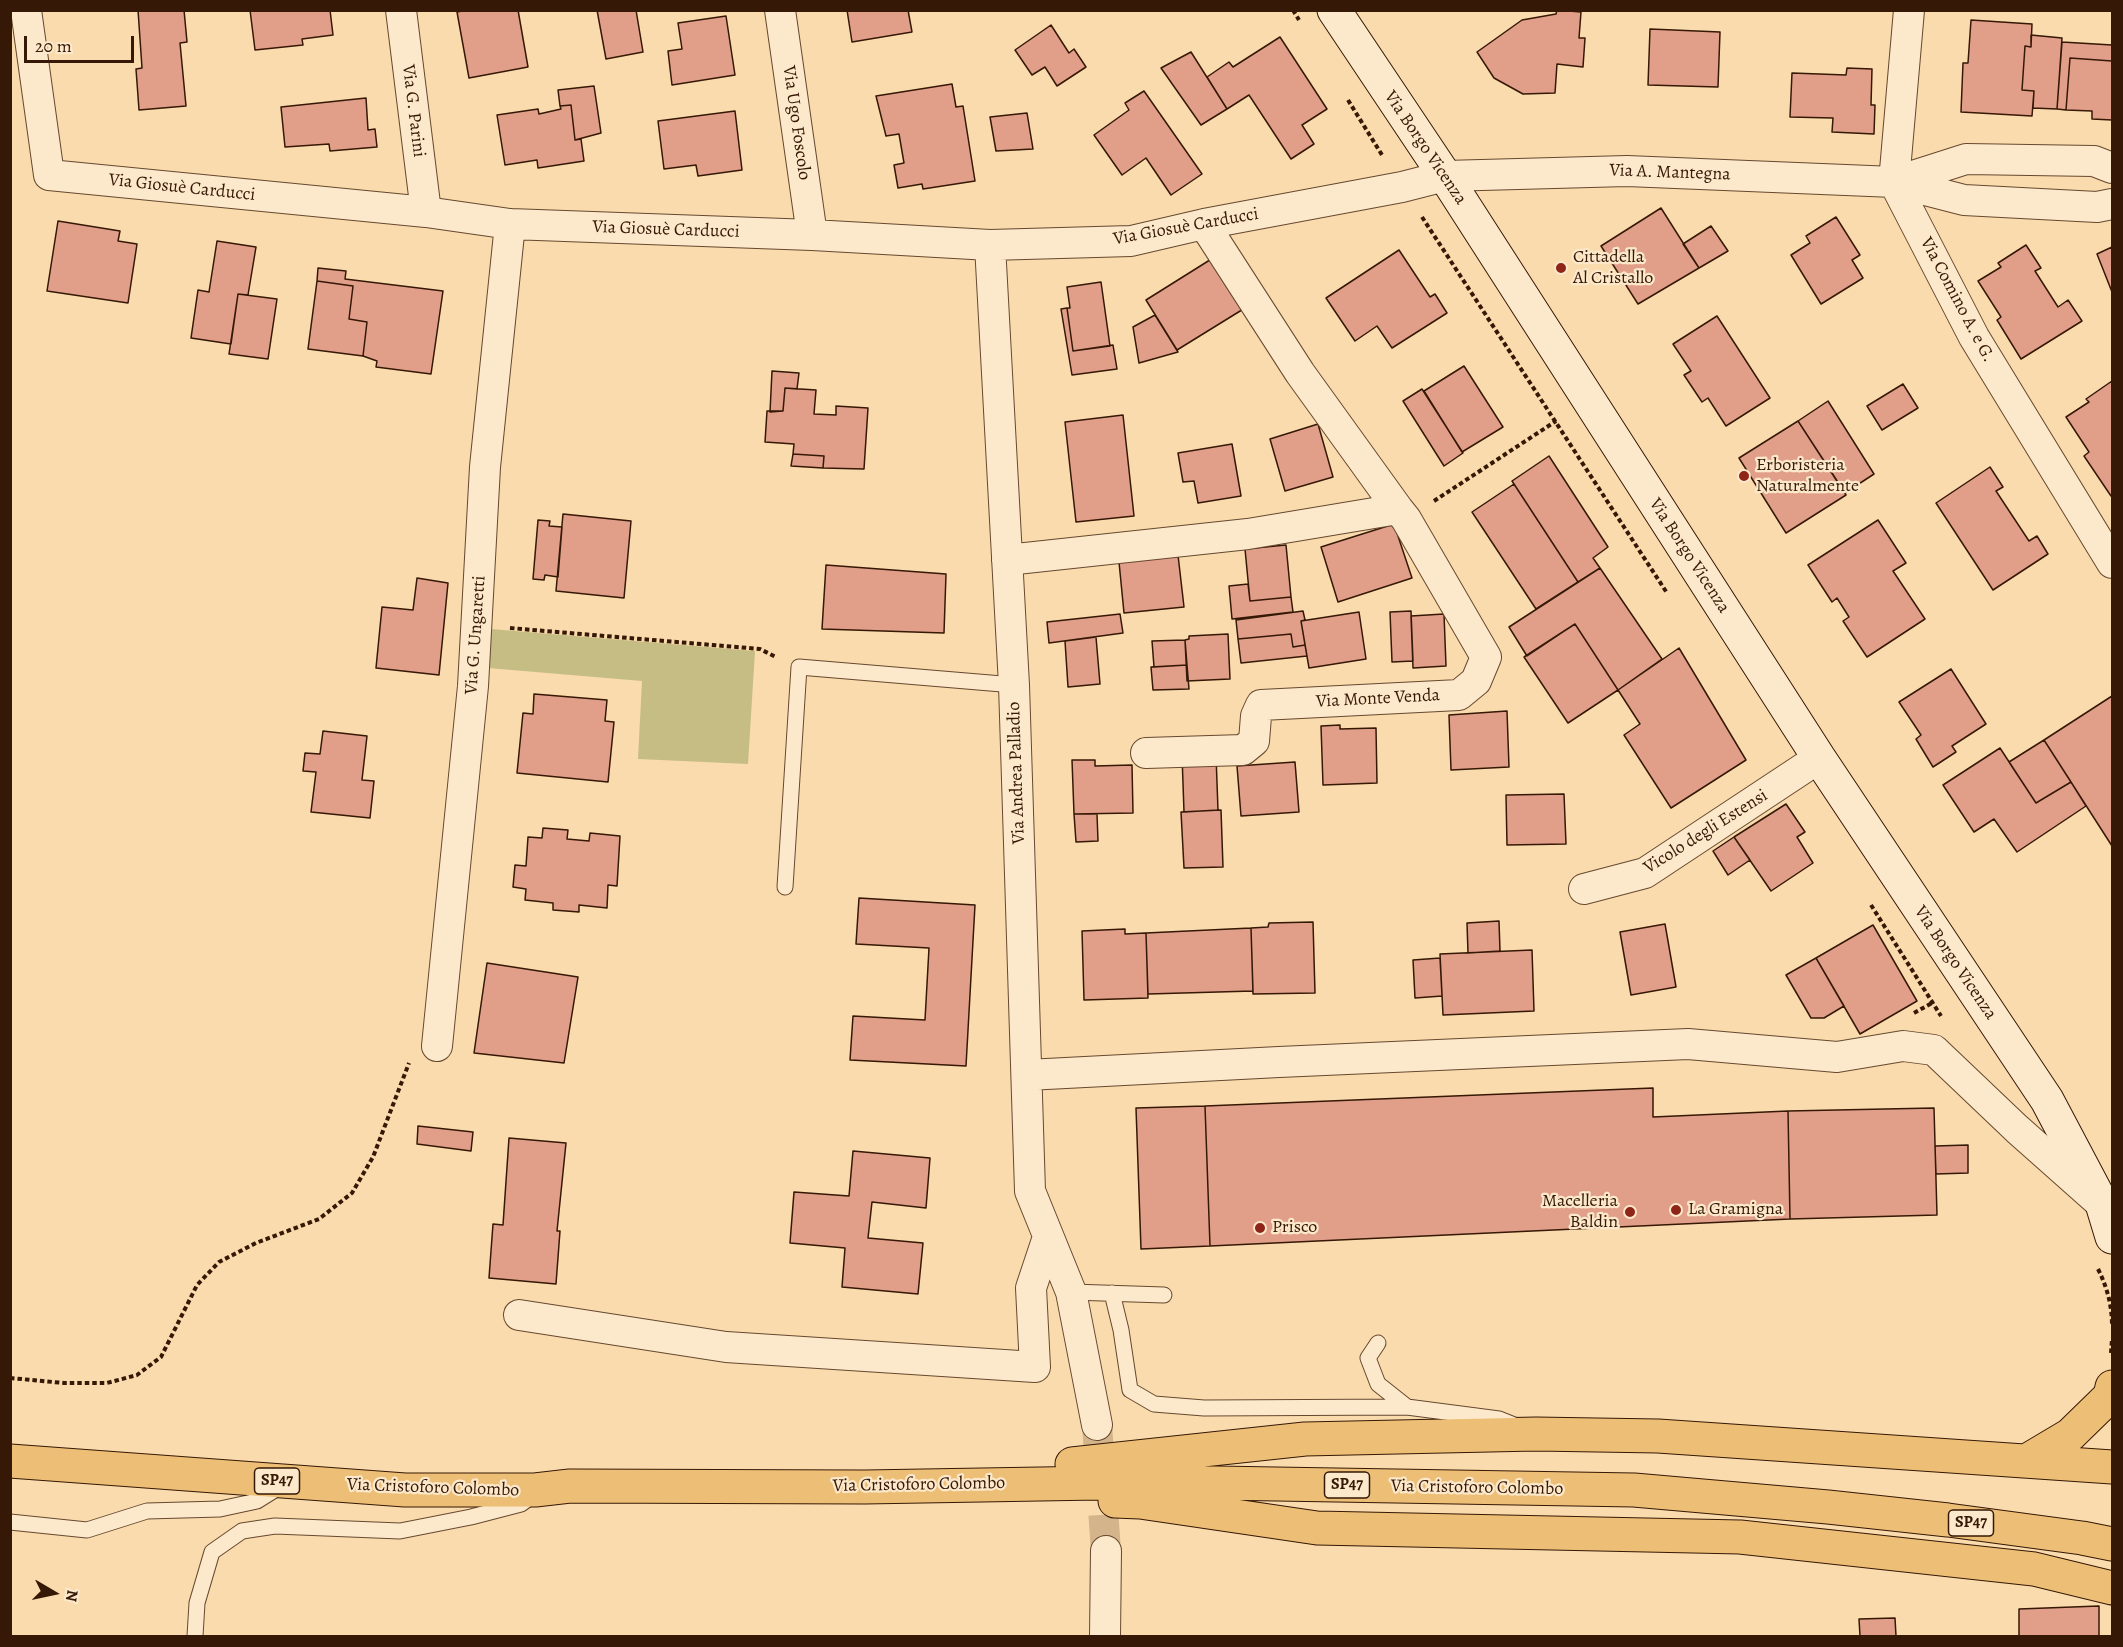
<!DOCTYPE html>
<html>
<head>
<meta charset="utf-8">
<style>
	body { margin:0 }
	#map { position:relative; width:2123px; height:1647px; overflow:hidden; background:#fadbad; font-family:Alegreya,serif }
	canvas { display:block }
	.frame { position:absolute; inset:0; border:12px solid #351805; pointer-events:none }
	.north { position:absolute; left:24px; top:1563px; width:60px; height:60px; -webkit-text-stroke:4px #fce8ca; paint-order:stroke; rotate:99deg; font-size:16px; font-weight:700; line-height:24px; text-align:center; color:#351805 }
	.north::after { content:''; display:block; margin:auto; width:21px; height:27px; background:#351805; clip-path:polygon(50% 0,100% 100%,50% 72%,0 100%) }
	.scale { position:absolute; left:24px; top:36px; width:110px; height:27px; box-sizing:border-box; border:3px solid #351805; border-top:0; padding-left:8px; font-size:18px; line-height:21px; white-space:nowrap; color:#351805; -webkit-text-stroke:4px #fce8ca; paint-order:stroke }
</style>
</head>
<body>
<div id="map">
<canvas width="2123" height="1647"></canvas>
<div class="frame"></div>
<div class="north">N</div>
<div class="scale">20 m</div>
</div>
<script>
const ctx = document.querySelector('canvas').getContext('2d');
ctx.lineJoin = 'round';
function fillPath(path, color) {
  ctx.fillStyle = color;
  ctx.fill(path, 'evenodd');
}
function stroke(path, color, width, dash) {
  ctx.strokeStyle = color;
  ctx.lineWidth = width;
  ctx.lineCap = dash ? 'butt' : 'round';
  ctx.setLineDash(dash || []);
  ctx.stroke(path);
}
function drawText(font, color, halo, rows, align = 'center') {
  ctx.font = font + ' Alegreya,serif';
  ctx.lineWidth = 4.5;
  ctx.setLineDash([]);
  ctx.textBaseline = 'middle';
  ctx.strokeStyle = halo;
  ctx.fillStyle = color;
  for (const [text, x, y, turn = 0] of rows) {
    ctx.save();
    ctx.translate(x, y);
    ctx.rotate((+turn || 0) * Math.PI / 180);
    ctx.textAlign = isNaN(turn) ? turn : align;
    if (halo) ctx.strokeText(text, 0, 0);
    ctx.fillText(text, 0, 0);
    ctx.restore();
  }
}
const green = new Path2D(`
	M491,629L755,651L748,764L638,759L642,681L488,668Z`);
const building = new Path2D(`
	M138,10H184L187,42L180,43L186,106L139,110L136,69L142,68Z
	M250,10H330L333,35L302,39L303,45L255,50Z
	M468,10H518L528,67L469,78L457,12Z
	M597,10H636L643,52L606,59Z
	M847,10H908L912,32L852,42Z
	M1557,10L1581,12L1579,38H1585L1583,67L1557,64L1555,93L1523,94L1494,78L1477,52L1522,20L1556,14Z
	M726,16L735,75L672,85L668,51L682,49L678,23Z
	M1971,20L2032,24L2031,47L2025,46L2022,90L2034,91L2032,116L1961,112L1963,63H1968Z
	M1051,25L1069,53L1074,49L1086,67L1057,86L1045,67L1032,75L1015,50Z
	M1650,29L1720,32L1718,87L1648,85Z
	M2031,35L2062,38L2057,109L2033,108L2034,91L2022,90L2025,46L2031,47Z
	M1280,37L1327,109L1302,125L1314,144L1291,159L1249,95L1227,109L1207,77L1229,62L1233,67Z
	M2062,42L2112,45V61L2070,58L2066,110L2057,109Z
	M1191,52L1227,109L1201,125L1161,68Z
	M2070,58L2112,61V120L2092,119V111L2066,110Z
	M1847,68L1872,69L1871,105H1875L1874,134L1832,132L1833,118L1790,117L1792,73L1846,75Z
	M952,84L956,107L963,106L975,181L923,189L922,184L898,188L894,165L904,163L899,134L886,136L876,96Z
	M594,86L601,133L575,140L571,105L560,106L558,90Z
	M1144,91L1202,174L1171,195L1146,158L1122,175L1094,135L1129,110L1125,103Z
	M366,98L368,130L375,129L377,147L330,151L329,144L285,147L281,107Z
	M571,105L575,140L581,139L584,161L538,168L537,160L505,165L497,115L538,109L539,114L561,109L560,106Z
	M735,111L742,170L698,176L696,165L664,169L658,121Z
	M1027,113L1033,149L996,151L990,117Z
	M1661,208L1699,268L1638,304L1601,246Z
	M1836,217L1860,255L1852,260L1863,278L1821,304L1791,255L1810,243L1806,236Z
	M58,221L120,231L118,241L137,244L128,303L47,291Z
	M1711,226L1728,251L1699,268L1683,244Z
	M217,241L256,247L248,295L238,294L231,344L191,338L198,290L209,292Z
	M2026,245L2041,268L2035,271L2058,307L2068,300L2082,321L2021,359L1997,320L2001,317L1978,281L2001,267L1998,263Z
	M2112,247V292L2097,254Z
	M1399,250L1430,297L1435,294L1447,313L1392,348L1377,326L1355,341L1326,298Z
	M1213,258L1245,308L1177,350L1146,300Z
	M318,268L346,271L345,279L443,291L431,374L376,367L377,361L363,356L367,322L349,319L353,286L317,281Z
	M317,281L353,286L349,319L367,322L363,356L308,349Z
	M1101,282L1110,346L1073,351L1067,308H1070L1067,287Z
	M238,294L277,299L268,359L229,354Z
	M1067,308L1073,351L1113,345L1117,369L1072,375L1061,309Z
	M1155,315L1178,352L1139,363L1133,327Z
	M1717,316L1770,398L1726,426L1708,398L1702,402L1684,375L1691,371L1673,344Z
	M1464,366L1503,427L1462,452L1424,391Z
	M772,371L799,373L797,389L785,388L783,411L770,412Z
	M2112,381V495L2111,496L2084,456L2089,452L2066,417L2089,402L2086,399Z
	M1903,384L1918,408L1882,430L1867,406Z
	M785,388L816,390L814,414L836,415V406L868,408L864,469L823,468L824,456L793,454L794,444L765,442L767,411H783Z
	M1422,389L1463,453L1444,466L1403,401Z
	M1828,401L1874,474L1845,493L1798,421Z
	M1123,415L1134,516L1076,522L1065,422Z
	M1798,421L1846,495L1786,533L1739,458Z
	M1318,424L1333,477L1285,491L1270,439Z
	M1232,444L1241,496L1198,503L1194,481L1183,482L1178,453Z
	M793,454L824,456L823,468L791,466Z
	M1549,456L1608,547L1593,558L1600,568L1578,582L1512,481Z
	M1990,467L2003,487L1996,491L2029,541L2037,536L2048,554L1993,590L1936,503Z
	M1514,484L1578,582L1536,609L1472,512Z
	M563,514L631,521L624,598L556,591Z
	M538,520L550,521L549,526L562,527L558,577L545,575L544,580L533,579Z
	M1878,520L1906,563L1893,571L1925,619L1867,657L1843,621L1849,617L1837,598L1832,602L1808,565Z
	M1394,524L1412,578L1338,602L1321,547Z
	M1286,545L1291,597L1250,601L1245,549Z
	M1178,555L1184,607L1124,613L1119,562Z
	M826,565L946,574L944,633L822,629Z
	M1600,568L1662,659L1618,690L1575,624L1527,656L1509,627Z
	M417,578L448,583L439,675L376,668L382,607L413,610Z
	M1248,584L1250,601L1291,597L1293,612L1232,619L1229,586Z
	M1303,611L1305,620L1301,621L1305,645L1293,647L1291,634L1238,639L1236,620Z
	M1411,611L1413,661L1392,662L1390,612Z
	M1359,612L1366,659L1309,668L1301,621Z
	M1120,614L1123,633L1049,643L1047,622Z
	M1444,614L1446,666L1413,668L1411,616Z
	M1575,624L1618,690L1568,723L1524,657Z
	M1228,634L1230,679L1187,681L1185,640L1189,639V636Z
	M1291,634L1293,647L1305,645L1307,656L1241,663L1238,639Z
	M1096,637L1100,684L1068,687L1065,641Z
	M1185,640L1187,665L1154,667L1152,641Z
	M1679,648L1746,760L1671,808L1624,735L1640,724L1618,690Z
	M1187,665L1189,689L1153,690L1151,667Z
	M1951,669L1986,724L1952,746L1956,752L1933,767L1916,739L1921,735L1899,702Z
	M534,694L607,700L605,721L614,722L608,782L517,773L523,713L533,714Z
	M2112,696V846L2044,740Z
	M1507,711L1509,767L1451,770L1449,715Z
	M1340,725V729L1376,728L1377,783L1323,785L1321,726Z
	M323,731L367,736L362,780L374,781L370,818L311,812L316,772L303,771L305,753L320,754Z
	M2044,740L2071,782L2036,803L2009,762Z
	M2000,748L2036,803L2071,782L2086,806L2017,852L1994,819L1974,832L1943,785Z
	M1182,755H1216L1218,810L1184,812Z
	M1072,760H1095V766L1132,765L1133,813L1074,814Z
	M1295,762L1299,812L1241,816L1237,766Z
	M1564,794L1566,844L1507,845L1506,795Z
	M1786,804L1805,832L1797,837L1813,863L1771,891L1734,837Z
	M1221,810L1223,867L1184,868L1181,812Z
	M1074,814H1097L1098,841L1076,842Z
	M543,828L568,830L567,839L589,841L590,833L620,836L617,886L608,885L607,908L579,905V912L553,910V903L525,900L526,889L513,887L515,865L526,866L528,837L542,838Z
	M1734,837L1750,860L1728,875L1713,851Z
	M859,898L975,905L966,1066L850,1060L853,1016L925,1020L929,948L856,944Z
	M1499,921L1500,951L1468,953L1467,923Z
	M1313,922L1315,993L1253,994L1251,928L1268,927L1269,923Z
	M1665,924L1676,987L1631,995L1620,932Z
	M1873,925L1917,1001L1860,1034L1816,958Z
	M1251,928L1253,991L1148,994L1146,933Z
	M1125,929V934L1146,933L1148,998L1084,1000L1082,931Z
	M1532,950L1534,1011L1443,1015L1440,954Z
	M1440,958L1442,996L1415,998L1413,960Z
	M1816,958L1844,1006L1824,1018H1811L1786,975Z
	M487,963L578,977L564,1063L474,1053Z
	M1653,1088V1117L1788,1111L1790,1219L1210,1246L1205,1106Z
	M1205,1106L1210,1246L1141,1249L1136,1108Z
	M1934,1108L1937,1215L1790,1219L1788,1111Z
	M418,1126L473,1132L471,1151L417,1144Z
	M509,1138L566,1143L557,1231H560L556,1284L489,1278L493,1224L503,1225Z
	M1968,1145V1173L1936,1174L1935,1146Z
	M853,1151L930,1158L926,1208L872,1202L868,1238L923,1243L918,1294L842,1287L845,1248L790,1243L794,1192L849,1196Z
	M2099,1606V1636H2019V1609Z
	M1895,1618L1896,1636H1860L1859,1619Z`);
const streetTunnel = new Path2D(`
	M1097,1425L1106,1551`);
const path = new Path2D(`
	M1293,10L1299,20
	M1348,100L1382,155
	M1422,217L1667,593
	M1434,501L1556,421
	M510,628L760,649L776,657
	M1871,905L1941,1016
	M1914,1013L1932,1003
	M2098,1269C2107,1287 2112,1305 2112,1326
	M2111,1353L2112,1339
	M10,1378L64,1383H107L137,1375L161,1357L197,1285L219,1262L256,1243L319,1219L352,1193L373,1157L409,1063`);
const lane = new Path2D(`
	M785,887L799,667L1014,685
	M1071,1292L1164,1295
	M1112,1293L1121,1330L1130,1390L1154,1404L1204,1408L1407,1407
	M1378,1343L1368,1358L1378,1384L1407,1407L1499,1419L1514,1425
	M10,1522L87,1530L147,1511L220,1509L257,1501L281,1486
	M195,1636L197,1603L212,1552L242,1531L275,1526L400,1531L471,1517L521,1504L528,1499`);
const street = new Path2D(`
	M26,10L49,175L426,212L510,224L812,235L990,245L1131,241L1204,224L1402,187L1445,176L1627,171L1894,182L1964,200L2097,207L2112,204
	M401,10L426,212
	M780,10L812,235
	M1909,10L1894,182L1974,337L2112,563
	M1894,182L1966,159L2094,161L2112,168
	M990,245L1014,685L1030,1191L1071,1292L1097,1425
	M1007,560L1248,534L1398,509L1300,373L1204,224
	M1146,753L1243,750L1254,741L1256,716L1261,705L1459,695L1476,681L1486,657L1406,519L1398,509
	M1584,889L1645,873L1819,758
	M437,1046L473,686L485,467L510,224
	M1027,1075L1279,1062L1688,1044L1837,1057L1903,1046L1934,1050L2017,1129L2097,1200
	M519,1315L726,1347L1035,1367L1031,1288L1048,1237
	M1105,1636L1106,1551`);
const secondary = new Path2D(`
	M1334,10L1445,176L1819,758L2047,1100L2102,1204L2112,1237`);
const primary = new Path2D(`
	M2028,1460L2070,1435L2110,1396L2112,1387
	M10,1461L405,1490H535L570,1486L865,1487L1157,1482L1634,1490L1828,1507L1948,1520L2082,1538L2112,1544
	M1072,1464L1305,1439L1536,1434L1658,1436L2112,1467
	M1115,1501L1140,1502L1317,1528L1740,1537L2034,1569L2112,1588`);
const markers = [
	[1561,268,6,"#8f2418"],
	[1744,476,6,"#8f2418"],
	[1676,1210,6,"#8f2418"],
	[1630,1212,6,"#8f2418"],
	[1260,1228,6,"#8f2418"]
];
const shields = [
	[277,1481,45],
	[1347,1485,45],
	[1971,1523,45]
];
const shieldNames = [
	["SP47",277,1481],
	["SP47",1347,1485],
	["SP47",1971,1523]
];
const streetNames = [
	["Via G. Parini",413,111,83],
	["Via Ugo Foscolo",796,123,82],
	["Via Borgo Vicenza",1425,148,56],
	["Via A. Mantegna",1670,173,2],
	["Via Giosuè Carducci",182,188,6],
	["Via Giosuè Carducci",1186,227,-10],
	["Via Giosuè Carducci",666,230,2],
	["Via Comino A. e G.",1957,300,62],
	["Via Borgo Vicenza",1689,556,57],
	["Via G. Ungaretti",476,635,-86],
	["Via Monte Venda",1378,699,-3],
	["Via Andrea Palladio",1017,773,-92],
	["Vicolo degli Estensi",1706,832,-32],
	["Via Borgo Vicenza",1955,963,56],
	["Via Cristoforo Colombo",919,1485,-1],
	["Via Cristoforo Colombo",433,1488,2],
	["Via Cristoforo Colombo",1477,1488,1]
];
const poiNames = [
	["Cittadella",1573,258],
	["Al Cristallo",1573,279],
	["Erboristeria",1756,466],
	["Naturalmente",1756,487],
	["Macelleria",1618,1202,"right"],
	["Baldin",1618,1223,"right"],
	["La Gramigna",1688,1210],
	["Prisco",1272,1228]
];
fillPath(green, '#c6bd84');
fillPath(building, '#e19f8a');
stroke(building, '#351805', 1.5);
stroke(streetTunnel, '#d3b48b', 30, [30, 15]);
stroke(lane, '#66492f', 17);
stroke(street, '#66492f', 32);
stroke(secondary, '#351805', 35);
stroke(primary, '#351805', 35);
stroke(path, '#351805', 4, [4.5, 3]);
stroke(lane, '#fce8ca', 15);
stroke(street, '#fce8ca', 30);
stroke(secondary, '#fce8ca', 33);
stroke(primary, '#edbe76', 33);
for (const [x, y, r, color] of markers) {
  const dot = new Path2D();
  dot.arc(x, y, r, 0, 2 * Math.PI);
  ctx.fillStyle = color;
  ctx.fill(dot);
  stroke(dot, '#fce8ca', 2);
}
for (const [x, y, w] of shields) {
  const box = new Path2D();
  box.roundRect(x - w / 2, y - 13, w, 26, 4.5);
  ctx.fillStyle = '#fce8ca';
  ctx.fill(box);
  stroke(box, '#351805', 1.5);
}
drawText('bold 16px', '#351805', null, shieldNames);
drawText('18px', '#351805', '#fce8ca', streetNames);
drawText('18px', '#351805', '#fce8ca', poiNames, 'left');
</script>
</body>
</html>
